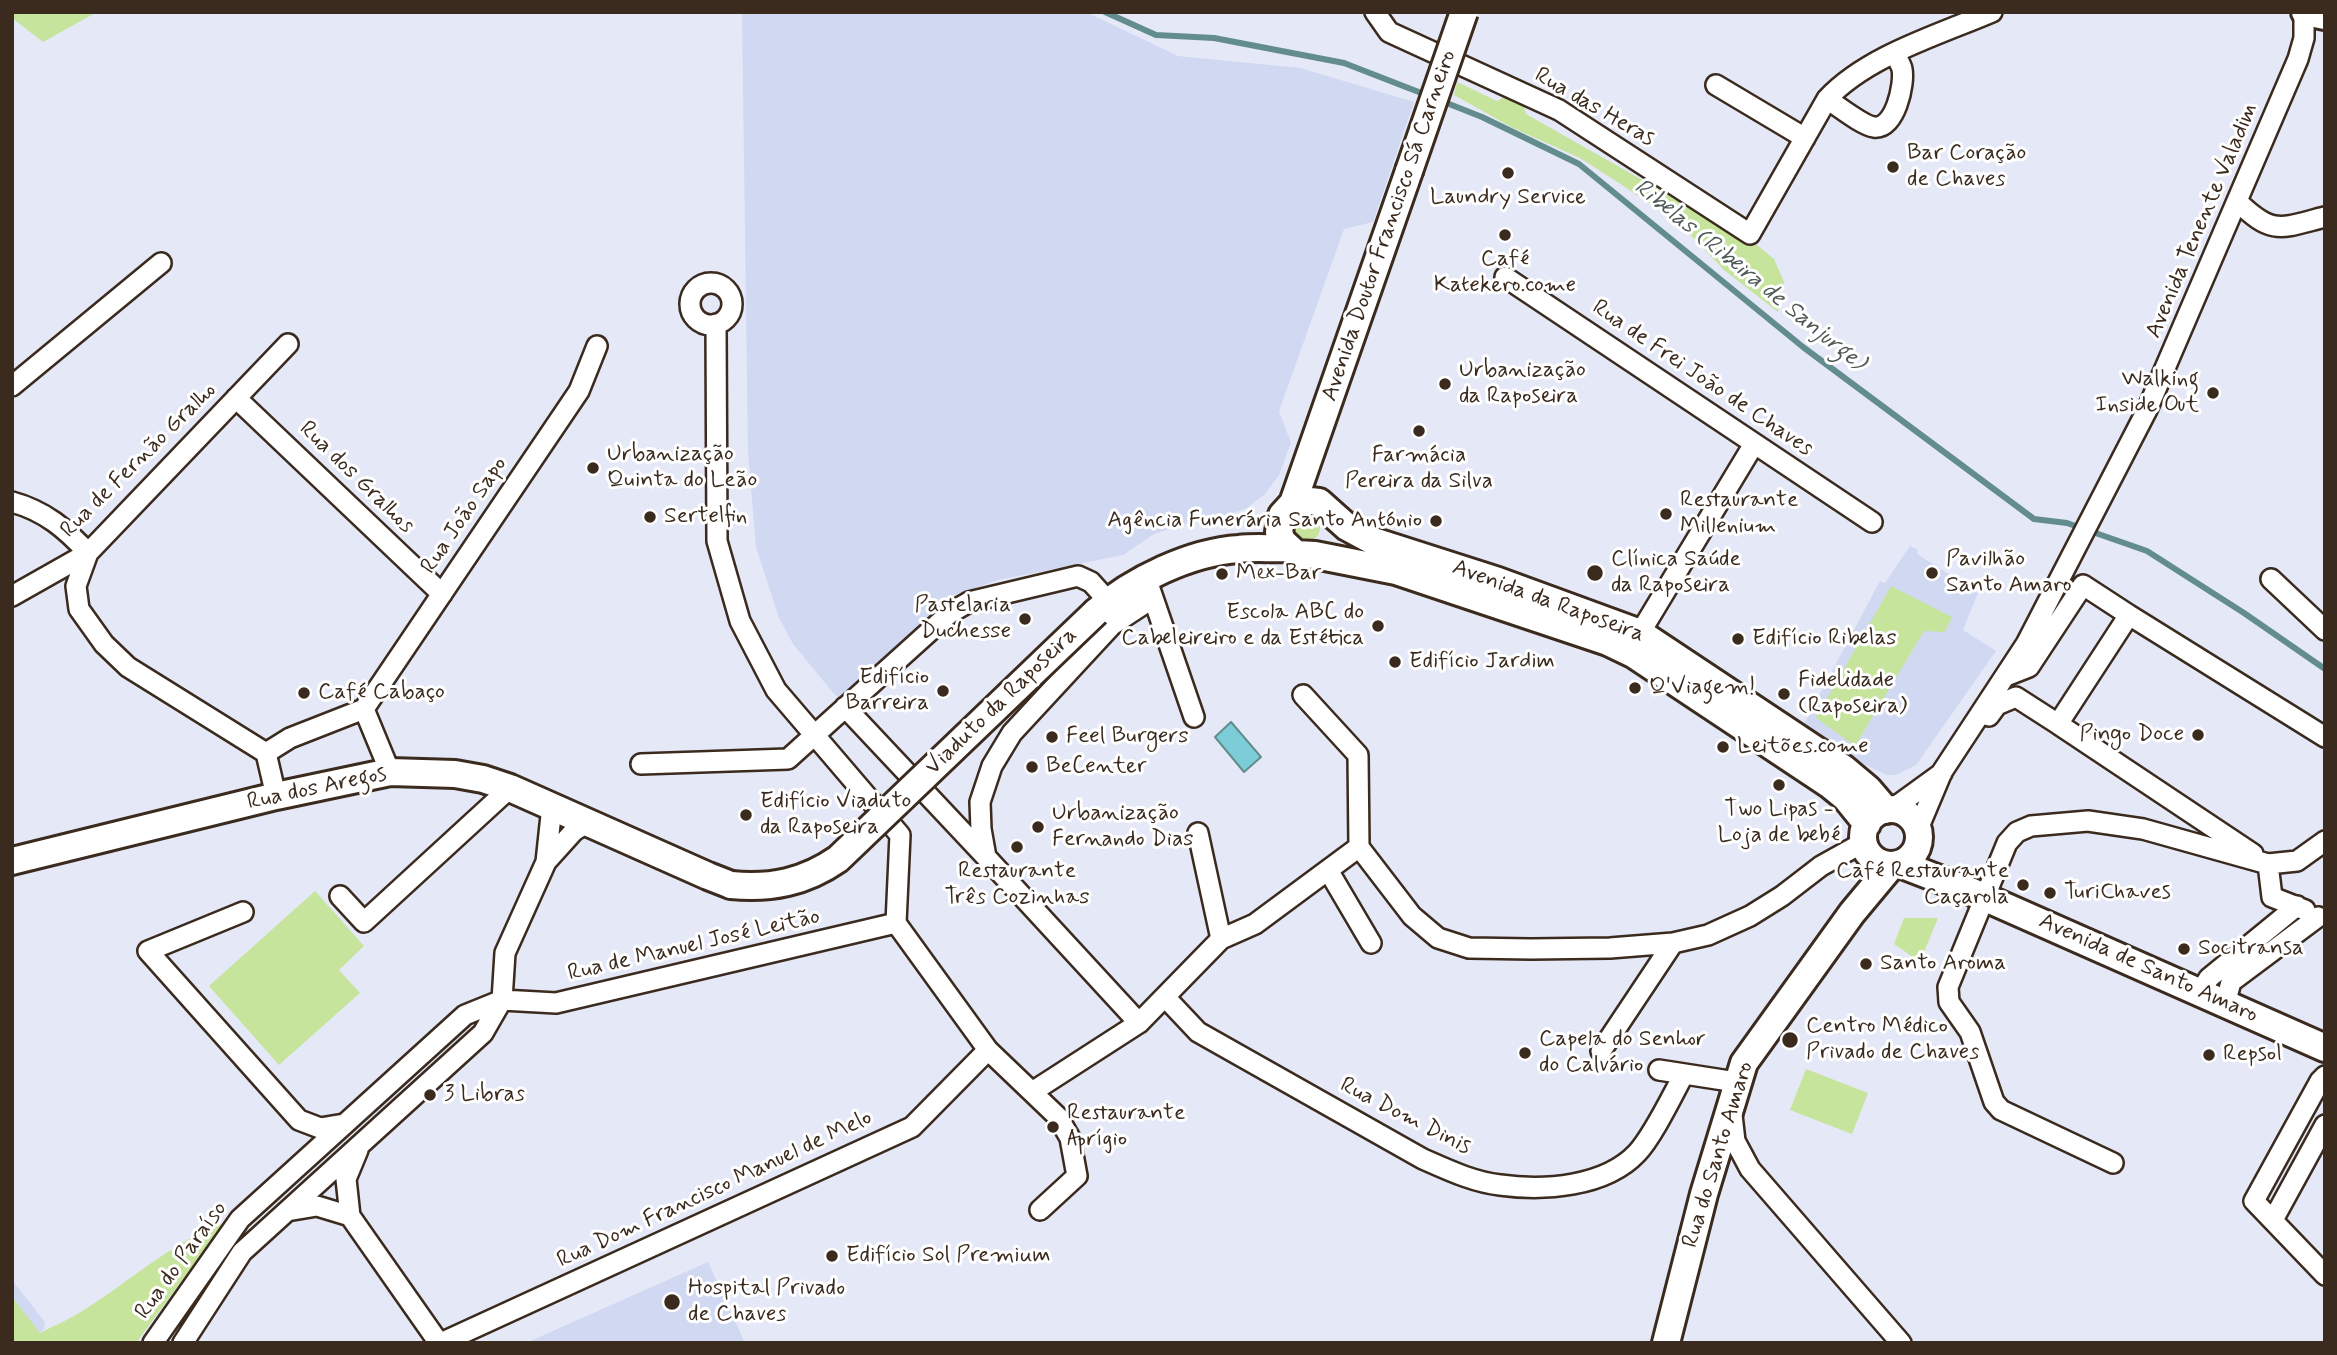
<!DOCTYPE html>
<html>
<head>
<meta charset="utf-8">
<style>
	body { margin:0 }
	#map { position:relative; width:2337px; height:1355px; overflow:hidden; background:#e4e8f7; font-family:Mynerve,sans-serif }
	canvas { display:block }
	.frame { position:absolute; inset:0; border:14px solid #3b2a1e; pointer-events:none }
</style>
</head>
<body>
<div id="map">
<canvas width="2337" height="1355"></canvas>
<div class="frame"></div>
</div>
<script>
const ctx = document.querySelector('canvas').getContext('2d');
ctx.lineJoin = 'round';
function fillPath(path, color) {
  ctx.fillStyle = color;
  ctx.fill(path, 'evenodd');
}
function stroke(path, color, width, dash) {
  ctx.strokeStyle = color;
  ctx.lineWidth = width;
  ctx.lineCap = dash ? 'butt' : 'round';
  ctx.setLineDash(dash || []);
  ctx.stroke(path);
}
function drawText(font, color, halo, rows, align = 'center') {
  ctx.font = font + ' Mynerve,sans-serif';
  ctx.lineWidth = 6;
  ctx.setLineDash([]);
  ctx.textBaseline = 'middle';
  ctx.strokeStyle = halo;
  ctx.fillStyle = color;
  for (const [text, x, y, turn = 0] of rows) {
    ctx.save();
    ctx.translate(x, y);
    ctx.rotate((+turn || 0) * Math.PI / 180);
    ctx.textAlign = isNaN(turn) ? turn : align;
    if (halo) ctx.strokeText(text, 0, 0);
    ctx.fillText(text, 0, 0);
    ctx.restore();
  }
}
const built = new Path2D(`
	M742,12H1086L1178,56L1300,68L1414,102L1373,222L1344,229L1279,411L1291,443L1279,475L1265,494L1247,508L1228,515H1212L1154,534L1123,555L998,580L948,597L843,698L835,695L793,644L779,618L756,547L748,452Z
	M1910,546L1918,550L1917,554L1978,593L1963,630L1996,651L1916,765L1896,775H1887L1860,762L1804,724L1880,581L1885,583Z
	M708,1262L745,1343H526Z
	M12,1280L45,1322L44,1329L27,1343H12Z`);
const green = new Path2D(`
	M12,12H97L43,42L12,18Z
	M1457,82L1497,101L1508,95L1523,103L1526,114L1757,245L1774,259L1784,282L1778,312L1724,270L1682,226L1622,185L1580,158L1513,128L1454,95Z
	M1294 528a13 13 0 1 1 26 0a13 13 0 1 1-26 0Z
	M1891,586L1952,617L1945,632L1924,631L1855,746L1816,718Z
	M315,891L364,946L339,970L360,993L279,1065L209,986Z
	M1904,918H1938L1920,962L1894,944Z
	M1806,1069L1868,1093L1852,1134L1790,1110Z
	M240,1219L200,1256L136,1343H12V1297L40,1333C53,1326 66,1321 79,1313C128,1284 184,1230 240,1219Z`);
const water = new Path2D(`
	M1231,722L1261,757L1244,772L1215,737Z`);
const stream = new Path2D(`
	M1105,12L1156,35L1214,38L1344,63L1429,96
	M1439,100L1482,117L1579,164L1803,347L2034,519L2067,523L2147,551L2244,613L2325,669`);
const street = new Path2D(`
	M1375,12L1389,32L1559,110L1750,234L1827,99C1867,56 1938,35 1992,12
	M1716,85L1805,138
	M1827,99C1838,106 1863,126 1874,127C1895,130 1905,84 1902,69C1901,64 1897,59 1895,54
	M2238,202C2273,236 2281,228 2325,217
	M1505,277L1872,522
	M690 304a21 21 0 1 1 42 0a21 21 0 1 1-42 0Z
	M716,324L717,541L740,621L776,690L900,835L896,923L988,1050L1058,1117L1070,1138L1077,1176L1040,1210
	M12,386L161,263
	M236,398L442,594
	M12,502C45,511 66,529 88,553L76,586L79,609L104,644L128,667L266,753L276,796
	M2271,579L2325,630
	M1149,586L1194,717
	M12,596L88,553L288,344
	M2129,615L2325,737
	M1640,633L1754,444
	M1303,695L1358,755L1359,847
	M845,707L986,857
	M364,709L579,391L597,346
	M1989,716L1997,705L2016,697L2058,724L2129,615L2083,585L2029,667L2006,676
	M2058,724L2253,854
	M266,753L290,738L364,709L390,772
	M641,764L788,759L950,613L969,602L1078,576L1091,582L1108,601
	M1891,810L1942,773
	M1918,829L1942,772L2026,644L2147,410L2298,59L2304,38V12
	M1198,833L1221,939
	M1359,847L1412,916L1438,938L1469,948L1531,949L1610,948L1673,943L1708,935L1750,916L1782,896L1821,866L1864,842
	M546,862L574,831L588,822
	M2268,864L2272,897L2305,910
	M1328,870L1371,943
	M340,896L364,922L510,788
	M243,912L148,951L299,1120L320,1128L344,1124
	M2200,993L2209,978L2297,906
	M1165,997L1198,1032L1423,1159C1448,1170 1473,1182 1500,1185C1544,1191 1605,1187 1637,1153C1653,1136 1672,1096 1684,1074
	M2225,1004L2231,982L2318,917
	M1139,1023L986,857L981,829L980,802L992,766L1012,733L1112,625L1153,598
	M1601,1051L1673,943
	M1659,1070L1736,1082
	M2325,1076L2320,1081L2254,1201L2325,1275
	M1032,1092L1139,1023L1221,939L1255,924L1359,847
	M1732,1115L1735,1141L1750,1169L1901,1343
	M358,1150L346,1179L350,1216L439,1343
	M2113,1163L2001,1110L1994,1102L1970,1032L1949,1002L1948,987L2007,843L2017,832L2031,826L2088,821L2143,829L2268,864L2297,861L2325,841
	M287,1211L317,1206L350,1216
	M2273,1220L2325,1125
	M153,1343L240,1219L465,1015L502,1000L556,1003L896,923
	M183,1343L242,1252L483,1033L502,1000L505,953L546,862L552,806
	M441,1343L912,1127L988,1050`);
const secondary = new Path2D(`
	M2305,12L2325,16
	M1293,503L1409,171
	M1096,612C1132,580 1191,552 1239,549C1255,547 1272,549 1288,548
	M1863 837a28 28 0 1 1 56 0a28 28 0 1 1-56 0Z
	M1867,824L1846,798L1830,785L1633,654L1608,642L1396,571L1315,555L1296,554L1282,541L1279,532L1282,515L1293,503L1301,500L1319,502L1347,527L1373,541L1498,581L1640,633L1843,768L1868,789L1886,810
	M12,861L276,796L390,772L455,774L483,779L510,788L708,876L731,885
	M1900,864L1970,891L2325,1048
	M1666,1343L1704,1194L1744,1063L1852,913L1892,865`);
const secondaryBridge = new Path2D(`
	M1409,171L1464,12
	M731,885C771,889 805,882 838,859L1096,612`);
const markers = [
	[1893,167,7,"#3b2a1e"],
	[1508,173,7,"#3b2a1e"],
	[1505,235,7,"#3b2a1e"],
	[1445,384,7,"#3b2a1e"],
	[2213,393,7,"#3b2a1e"],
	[1419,431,7,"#3b2a1e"],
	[593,468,7,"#3b2a1e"],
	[1666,514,7,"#3b2a1e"],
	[650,517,7,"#3b2a1e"],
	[1436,521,7,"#3b2a1e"],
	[1595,573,9,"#3b2a1e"],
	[1932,573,7,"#3b2a1e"],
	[1222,574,7,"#3b2a1e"],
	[1025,619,7,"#3b2a1e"],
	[1378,626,7,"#3b2a1e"],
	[1738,639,7,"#3b2a1e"],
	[1395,662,7,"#3b2a1e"],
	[1635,688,7,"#3b2a1e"],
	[943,691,7,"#3b2a1e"],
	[304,693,7,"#3b2a1e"],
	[1784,694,7,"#3b2a1e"],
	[2198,735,7,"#3b2a1e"],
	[1052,737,7,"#3b2a1e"],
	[1723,747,7,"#3b2a1e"],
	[1032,767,7,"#3b2a1e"],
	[1779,785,7,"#3b2a1e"],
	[746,815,7,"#3b2a1e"],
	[1038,827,7,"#3b2a1e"],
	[1017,847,7,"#3b2a1e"],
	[2023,885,7,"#3b2a1e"],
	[2050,893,7,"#3b2a1e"],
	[2184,949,7,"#3b2a1e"],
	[1866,964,7,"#3b2a1e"],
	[1790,1040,9,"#3b2a1e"],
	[1525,1053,7,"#3b2a1e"],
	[2209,1055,7,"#3b2a1e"],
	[430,1095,7,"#3b2a1e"],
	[1053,1127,7,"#3b2a1e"],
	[832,1256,7,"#3b2a1e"],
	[672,1302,9,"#3b2a1e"]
];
const streetNames = [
	["Rua das Heras",1594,108,30],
	["Avenida Tenente Valadim",2203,221,-67],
	["Avenida Doutor Francisco Sá Carneiro",1390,226,-71],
	["Rua de Frei João de Chaves",1702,379,34],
	["Rua de Fernão Gralho",139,461,-45],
	["Rua dos Gralhos",356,478,44],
	["Rua João Sapo",465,516,-56],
	["Avenida da Raposeira",1548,602,20],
	["Viaduto da Raposeira",1002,702,-44],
	["Rua dos Aregos",317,789,-12],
	["Rua de Manuel José Leitão",694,946,-13],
	["Avenida de Santo Amaro",2148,969,24],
	["Rua Dom Dinis",1405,1117,27],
	["Rua do Santo Amaro",1719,1155,-73],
	["Rua Dom Francisco Manuel de Melo",715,1190,-25],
	["Rua do Paraíso",182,1261,-54]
];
const poiNames = [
	["Bar Coração",1907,154],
	["de Chaves",1907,180],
	["Laundry Service",1508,198,"center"],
	["Café",1505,260,"center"],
	["Katekero.come",1505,286,"center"],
	["Urbanização",1459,371],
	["da Raposeira",1459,397],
	["Walking",2199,380,"right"],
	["Inside Out",2199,406,"right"],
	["Urbanização",607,455],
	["Quinta do Leão",607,481],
	["Farmácia",1419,456,"center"],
	["Pereira da Silva",1419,482,"center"],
	["Restaurante",1680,501],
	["Millenium",1680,527],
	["Sertelfin",664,517],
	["Agência Funerária Santo António",1422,521,"right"],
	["Clínica Saúde",1611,560],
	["da Raposeira",1611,586],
	["Pavilhão",1946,560],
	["Santo Amaro",1946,586],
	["Mex-Bar",1236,574],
	["Pastelaria",1011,606,"right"],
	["Duchesse",1011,632,"right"],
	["Escola ABC do",1364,613,"right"],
	["Cabeleireiro e da Estética",1364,639,"right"],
	["Edifício Ribelas",1752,639],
	["Edifício Jardim",1409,662],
	["Edifício",929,678,"right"],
	["Barreira",929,704,"right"],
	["Fidelidade",1798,681],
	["(Raposeira)",1798,707],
	["Q'Viagem!",1649,688],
	["Café Cabaço",318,693],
	["Pingo Doce",2184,735,"right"],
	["Feel Burgers",1066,737],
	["Leitões.come",1737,747],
	["BeCenter",1046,767],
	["Edifício Viaduto",760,802],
	["da Raposeira",760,828],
	["Two Lipas -",1779,810,"center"],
	["Loja de bebé",1779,836,"center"],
	["Urbanização",1052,814],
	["Fernando Dias",1052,840],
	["Restaurante",1017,872,"center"],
	["Três Cozinhas",1017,898,"center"],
	["Café Restaurante",2009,872,"right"],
	["Caçarola",2009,898,"right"],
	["TuriChaves",2064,893],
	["Socitransa",2198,949],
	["Santo Aroma",1880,964],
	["Centro Médico",1806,1027],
	["Privado de Chaves",1806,1053],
	["Capela do Senhor",1539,1040],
	["do Calvário",1539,1066],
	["Repsol",2223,1055],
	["3 Libras",444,1095],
	["Restaurante",1067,1114],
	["Aprígio",1067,1140],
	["Edifício Sol Premium",846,1256],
	["Hospital Privado",688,1289],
	["de Chaves",688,1315]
];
const waterNames = [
	["Ribelas (Ribeira de Sanjurge)",1749,276,39]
];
fillPath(built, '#d1d8f1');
fillPath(green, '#c7e49c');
fillPath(water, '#7dcdd9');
stroke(water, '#638c8e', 2);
stroke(stream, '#638c8e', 6);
stroke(street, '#3b2a1e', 24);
stroke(secondary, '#3b2a1e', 32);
stroke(street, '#fff', 19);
stroke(secondary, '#fff', 26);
stroke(secondaryBridge, '#3b2a1e', 32, []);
stroke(secondaryBridge, '#fff', 26);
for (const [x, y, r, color] of markers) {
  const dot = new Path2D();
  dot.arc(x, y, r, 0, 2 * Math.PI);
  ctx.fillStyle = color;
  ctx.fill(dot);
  stroke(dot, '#fff', 2.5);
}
drawText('23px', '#3b2a1e', '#fff', streetNames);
drawText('23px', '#3b2a1e', '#fff', poiNames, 'left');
drawText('italic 24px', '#4f5b56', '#fff', waterNames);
</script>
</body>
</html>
